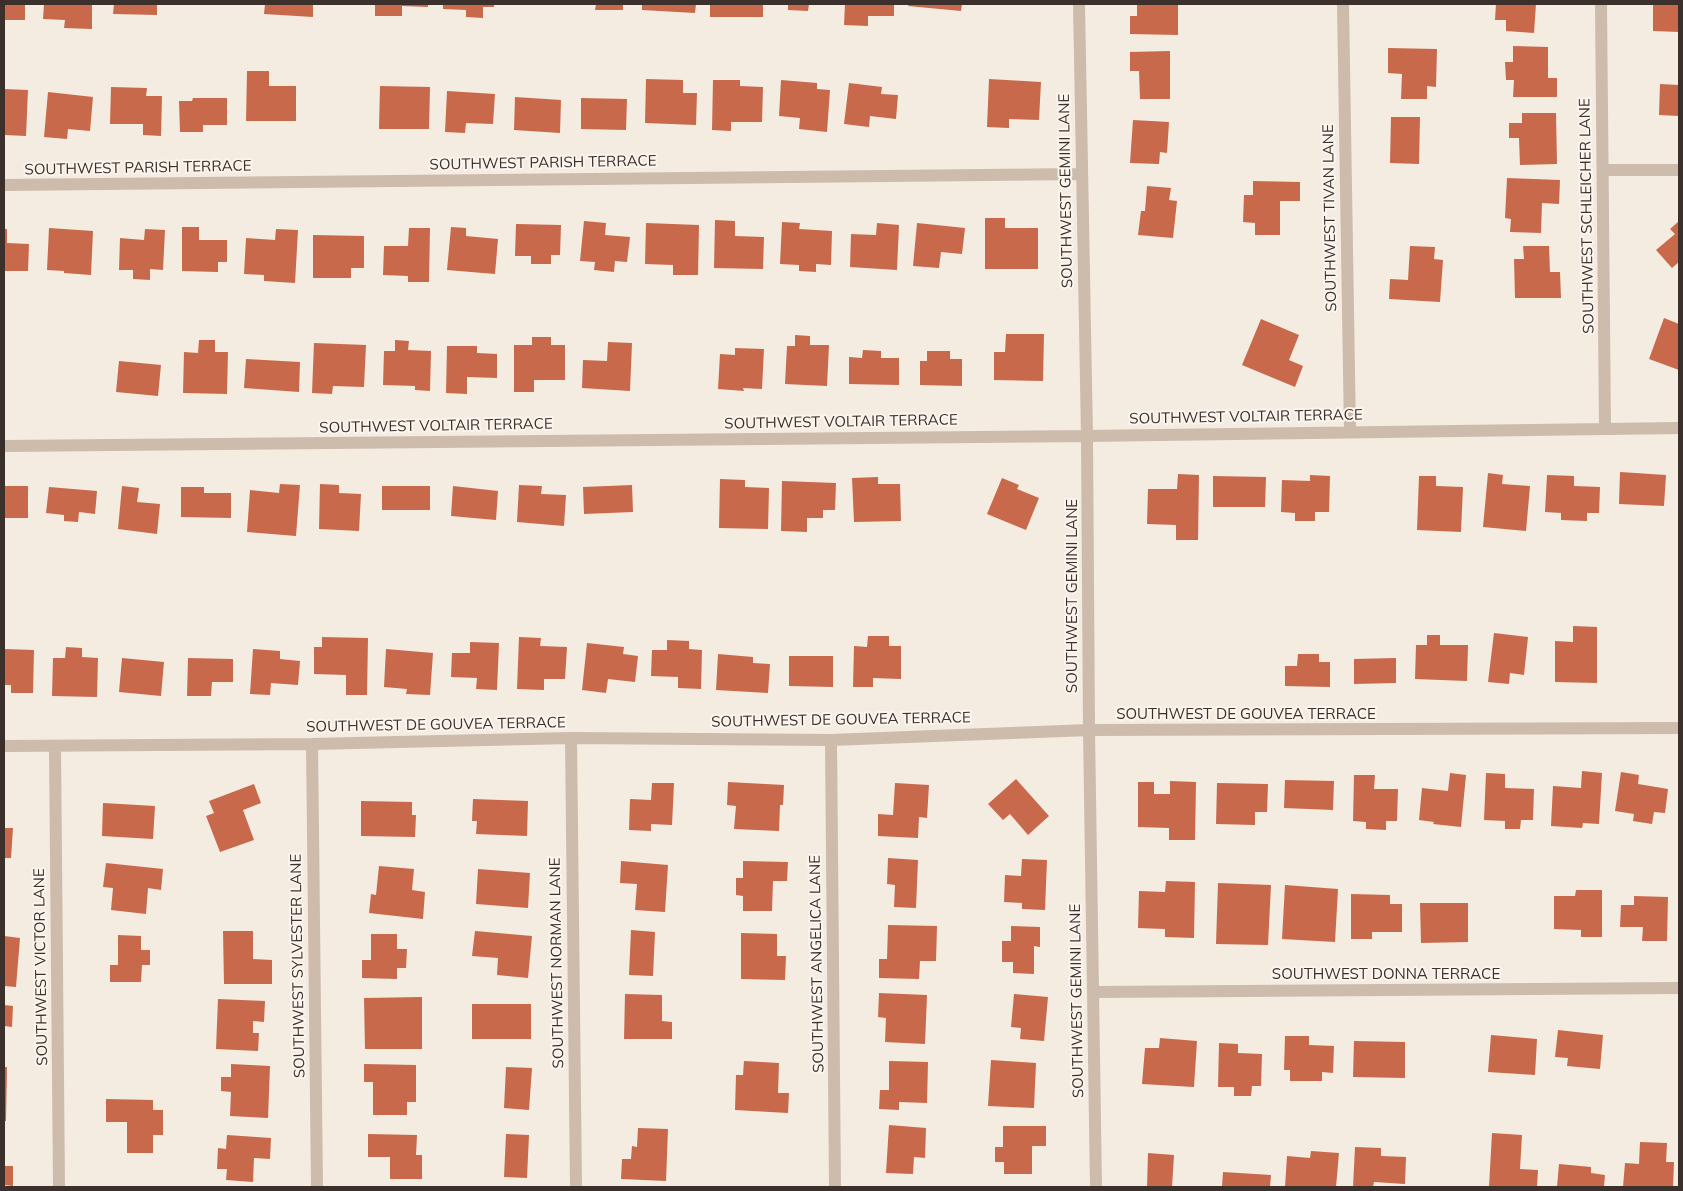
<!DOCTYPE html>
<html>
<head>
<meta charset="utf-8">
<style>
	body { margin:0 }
	#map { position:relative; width:1683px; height:1191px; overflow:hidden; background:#f4ebe1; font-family:Mulish,sans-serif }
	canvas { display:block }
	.frame { position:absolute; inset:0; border:5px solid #3b302b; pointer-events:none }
</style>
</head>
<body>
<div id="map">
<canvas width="1683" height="1191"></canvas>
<div class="frame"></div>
</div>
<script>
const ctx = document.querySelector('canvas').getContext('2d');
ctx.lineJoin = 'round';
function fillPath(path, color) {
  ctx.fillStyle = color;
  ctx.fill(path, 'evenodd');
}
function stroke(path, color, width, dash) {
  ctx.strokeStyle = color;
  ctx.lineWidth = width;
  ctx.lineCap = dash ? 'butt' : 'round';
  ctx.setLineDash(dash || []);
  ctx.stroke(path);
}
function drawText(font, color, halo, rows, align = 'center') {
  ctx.font = font + ' Mulish,sans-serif';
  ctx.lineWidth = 4;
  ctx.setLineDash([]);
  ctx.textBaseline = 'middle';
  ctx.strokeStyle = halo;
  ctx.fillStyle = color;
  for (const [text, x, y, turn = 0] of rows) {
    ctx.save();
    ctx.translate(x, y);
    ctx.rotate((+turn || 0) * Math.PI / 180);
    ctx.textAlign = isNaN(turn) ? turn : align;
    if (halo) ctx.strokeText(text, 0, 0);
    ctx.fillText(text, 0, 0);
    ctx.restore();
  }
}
const building = new Path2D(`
	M4,4H25V20H4Z
	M44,4H92V29L64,28L65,20L43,19Z
	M114,4H157V15L113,14Z
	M265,4H313V17L264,14Z
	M375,4H428V7L402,6V16H375Z
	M443,4H494V7H483V18L466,17V10L443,9Z
	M596,4H623V10H595Z
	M642,4H696L695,13L642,10Z
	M710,4H763V17H710Z
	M788,4H809L808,11L788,10Z
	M845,4H894V16H868V26L844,25Z
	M909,4H962L961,11L908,6Z
	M1137,4H1178V35L1130,34V16H1137Z
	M1496,4H1536L1534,33L1506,31V20H1495Z
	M1653,4H1679V32L1653,31Z
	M1513,46L1548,47V78H1557V97H1513L1514,80H1506L1505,62H1513Z
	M1388,48L1437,49L1436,87L1427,86V99H1401L1402,74L1388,73Z
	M1170,51V99H1140L1139,71H1130V52Z
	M247,71H269V86H296V121H246Z
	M646,79L683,80V93H697L696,125L645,123Z
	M989,79L1041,82L1039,120L1009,119V128L987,127Z
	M713,80H740V86L763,87L762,122H731V131L712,130Z
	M781,80L817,83V89L830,90L827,132L799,129L800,118L779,116Z
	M849,83L882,87L881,94L898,95L896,119L870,116L869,127L844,124Z
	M1660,84L1679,85V116L1659,115Z
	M380,86L430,87L429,129H379Z
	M111,87L147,88L146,96H162L161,136L143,135V124H110Z
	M4,89L28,90L26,136L5,135Z
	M447,91L495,94L493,124L466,123L465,133L445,132Z
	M48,92L93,97L90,131L68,129L67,139L44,137Z
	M515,97L561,100L560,133L514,130Z
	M193,98H227V125H203V132H180L179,101H192Z
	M581,98L627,99L626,130L581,129Z
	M1522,113H1556L1557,164L1520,165L1519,138H1509V123H1522Z
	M1391,117H1420L1419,164L1390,163Z
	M1133,120L1169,122L1167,153L1160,152L1159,164L1130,163Z
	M1507,178L1560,180L1559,204L1542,203L1541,233L1510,232L1511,219L1505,218Z
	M1253,181L1300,182V201H1280V235H1255V223L1243,222L1244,195H1253Z
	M1147,186L1171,188L1169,200L1177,201L1173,238L1138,235L1141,211H1145Z
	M985,218H1005V228H1038V269H985Z
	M715,220L735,221V236L764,237L763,269L714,268Z
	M584,221L606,223L605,235L630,237L627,262L615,261L614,272L594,270L595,262L580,261Z
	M1679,221V262L1672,268L1656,250L1675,234L1670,229Z
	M782,222L800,223L799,229L832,231L831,265L816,264V272L799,271V265L780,264Z
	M646,223L699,225L698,275H673V265L645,264Z
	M877,223L899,225L897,270L850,267L851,234L876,235Z
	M917,223L965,228L962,254L941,252L939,268L913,266Z
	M516,224L561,225L560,255H551V264H531V256H515Z
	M182,227H199V240H227V262H218V272L182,271Z
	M451,227L466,228V236L498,239L495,274L447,270Z
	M49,228L93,231L91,275L64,273V271L47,270Z
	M409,228H430L429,282H408V276L383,275L384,246H408Z
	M4,229H7V243L29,244L28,271H4Z
	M145,229L165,230L163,270L150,269V280L133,279V270H119L120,238L144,240Z
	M276,229L298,230L295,283L264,281V275L244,274L246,238L275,240Z
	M313,235L364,236V268H351V278H313Z
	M1410,246L1435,247L1434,259L1443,260L1440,302L1389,299L1390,279L1408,280Z
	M1523,246H1549L1550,272H1560L1561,298H1515L1514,259H1524Z
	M1664,318L1679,324V370L1649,359Z
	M1261,319L1299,335L1289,360L1303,366L1295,387L1242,365Z
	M1006,334H1044L1043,381L994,380V352H1005Z
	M795,335L810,336V345H829L827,386L785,384L787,346H795Z
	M532,337H551V345H565V380H534V392H514V345H532Z
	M199,340H215V352H228L227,394L183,393L184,352L198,353Z
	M395,340L409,341L408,350L431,351L430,391L415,390V386L383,385L384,351H395Z
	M608,342L632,343L630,391L582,388L583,360L607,361Z
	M314,343L366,345L364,387L333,386L332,394L312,393Z
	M447,346H477V353L497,354V378L467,377V394L446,393Z
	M735,348L764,349L762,389L743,388L744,391L718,389L720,354L735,355Z
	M863,350L881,351V358H899V385L849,384V357L862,358Z
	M927,351H950V359H962V386L920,385V361H927Z
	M246,359L300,362L299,392L244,388Z
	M119,361L161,365L158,396L116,392Z
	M1620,472L1666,475L1664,506L1619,504Z
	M1488,473L1503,475L1502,484L1530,486L1526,531L1483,527Z
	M1178,474L1199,475L1198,540H1176V525L1147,524L1148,489H1177Z
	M1310,475L1330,476L1329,512H1315V521H1295V513L1281,512L1282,480L1310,481Z
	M1547,475L1574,476V486L1600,487L1599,513H1587V521L1561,520V513L1545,512Z
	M1213,476L1266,477L1265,507H1213Z
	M1419,476H1436V486L1463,487L1461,532L1417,530Z
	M878,477V484H900L901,521L854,522L852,478Z
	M1002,478L1019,485L1017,489L1039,498L1026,530L987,514Z
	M720,479L745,480V487L769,488L768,529L719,528Z
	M782,481L836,483L835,510H823V518H807V532L781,531Z
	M280,484L300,485L296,536L247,532L250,490L279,493Z
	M320,484L339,485V493L361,494L359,531L319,529Z
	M519,485L542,486L541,494L566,495L564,526L517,522Z
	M632,485L633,512L584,514L583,487Z
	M4,486H28V518H4Z
	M122,486L139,488L137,502L160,504L157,534L118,529Z
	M382,486H430V510H382Z
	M453,486L498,491L496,520L451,516Z
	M49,487L97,491L95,514L79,512L78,522L64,521V515L46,513Z
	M181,487H204V493H231V518L181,517Z
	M1573,626L1597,627V683L1555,682V641L1573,642Z
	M1494,633L1528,637L1524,675L1510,673L1509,684L1488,682Z
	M1427,635H1440V645H1468L1467,681L1415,679L1416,645H1427Z
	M868,636H889V646H901V679L873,678V687H853L854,646L867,647Z
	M322,637L368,638L367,695H346V675L314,674V647H322Z
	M519,637L541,638L540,646L567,647L565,679H544V690L517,689Z
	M667,640L689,641V649L702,650L701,689L678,688V677L651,676L652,650H667Z
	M470,642L499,643L497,690L476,689L477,678L451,677L452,653H470Z
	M587,643L624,647L623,654L638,656L635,682L608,679L606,693L582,690Z
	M66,647L82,648V657L98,658L97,697L52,696L53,658H65Z
	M4,649L34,650L33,693H11V685H4Z
	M253,649L280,651V659L300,661L298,685L271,683L270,695L250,694Z
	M386,649L433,653L430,695L406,694L407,689L384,687Z
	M718,654L753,657V663L770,664L768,693L716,690Z
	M1298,654H1319V662H1330V687L1285,686V666H1297Z
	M789,656H833V687L789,686Z
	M122,658L164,662L161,696L119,692Z
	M188,658L233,659V682H212L211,696H187Z
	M1396,658V683L1354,684V659Z
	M1582,771L1602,773L1599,824L1583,823L1582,828L1551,826L1553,786L1581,788Z
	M1621,772L1639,775L1638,784L1668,789L1665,813L1654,812L1652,824L1633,821L1634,814L1615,811Z
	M1450,773L1466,775L1461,827L1433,824L1434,822L1419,820L1422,788L1448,791Z
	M1486,773L1505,774V788L1534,789L1533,820H1521L1520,829H1505V821L1484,820Z
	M1354,775H1375L1374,789H1398L1397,821H1386V830L1366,829V822L1353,821Z
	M1016,779L1049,816L1028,835L1010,814L1003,820L988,804Z
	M1285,780L1334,781L1333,810L1284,808Z
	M1170,781L1196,782L1195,840H1169V828L1138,827V782H1154V794H1170Z
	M728,782L784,785L783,805H780L779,831L734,829L736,806L727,805Z
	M652,783H674L672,825L651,824V831L629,830L630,799L651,800Z
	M895,783L929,785L927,818L919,817L918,838L878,836V814L893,815Z
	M1217,783L1268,784L1267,812H1255V825L1216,824Z
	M254,784L261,803L243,810L254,840L220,852L206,816L214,813L209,801Z
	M473,799L528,801L527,836L476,834L477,821H472Z
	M361,801L412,802V815H416L415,837L361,836Z
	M103,803L155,806L153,839L102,836Z
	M4,828H13L11,858H4Z
	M888,858L918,860L916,908L894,907L895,885L887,884Z
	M1022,859L1047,860L1045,910L1022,909V903L1004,902L1005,875L1021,876Z
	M621,861L668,865L665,912L635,910L637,884L620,883Z
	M743,861L788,862L787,881H773L772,911H743V896L736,895V878H743Z
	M106,863L163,869L161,890L148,888L146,914L111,910L113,888L103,887Z
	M379,866L414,869L412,890L425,892L423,919L369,913L371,894L376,895Z
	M478,869L530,873L528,908L476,904Z
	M1166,881L1195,882L1194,938L1165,937V929L1138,928L1139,891L1165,892Z
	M1218,883L1271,885L1268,945L1216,944Z
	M1285,885L1338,889L1335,942L1282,939Z
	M1576,890H1602V937H1581V930L1554,929V896H1575Z
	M1351,894L1390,895V904H1402V932H1372V939H1351Z
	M1634,896L1668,897L1667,941H1642L1643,927H1620L1621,905H1634Z
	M1420,903H1468V942L1421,943Z
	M888,925L937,926L936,961H920L919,979L879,978V959H887Z
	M1011,926L1040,927V947L1034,946V974L1013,973V962H1002V941H1011Z
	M631,930L655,932L653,976L629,975Z
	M223,931H253V959L272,960V984H224Z
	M475,931L532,936L528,978L497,975L498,958L472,956Z
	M741,933L777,934V956H786L785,980L741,979Z
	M371,934H397V949H407L406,968H397V979L362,978V960H371Z
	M118,935L141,936V950H150V965H142L141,982H110V965H118Z
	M4,936L20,938L16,987L4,986Z
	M879,993L927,995L925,1044L885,1042L886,1018L878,1017Z
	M625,994L662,995V1021L672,1022V1039H624Z
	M1014,994L1048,997L1044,1041L1020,1039L1021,1028L1011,1027Z
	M422,997V1049H365L364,998Z
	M218,999L265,1001L264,1022L253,1021V1033H259L258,1051L216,1049Z
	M472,1004H531V1039H472Z
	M4,1005L13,1006L12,1027L4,1026Z
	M1558,1030L1603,1035L1600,1069L1567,1066L1568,1058L1555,1057Z
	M1491,1035L1537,1039L1535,1075L1488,1072Z
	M1285,1036H1309V1045L1334,1046L1333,1073L1322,1072V1081H1290V1070H1284Z
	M1160,1038L1197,1041L1194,1087L1142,1084L1145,1048H1159Z
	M1354,1041L1405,1042V1078L1353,1077Z
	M1219,1043L1238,1044V1053L1262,1054L1261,1086H1252L1251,1096H1234V1087H1218Z
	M991,1060L1036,1063L1034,1108L988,1106Z
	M744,1061L779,1063L778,1093H789L788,1113L735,1110L736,1075H743Z
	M889,1061L928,1062L927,1103L899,1102V1110L879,1109L880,1090H889Z
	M231,1064L270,1066L268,1118L230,1116L231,1092L221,1091V1077H231Z
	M364,1064L416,1065V1102H407V1115H373V1082H364Z
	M4,1067H7L6,1121H4Z
	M506,1067L532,1068L529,1110L504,1108Z
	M106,1099L153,1100V1110H163V1135H153V1153H127V1122H106Z
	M889,1125L926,1128L925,1158L914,1157L913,1174L886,1173Z
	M1003,1126H1046V1146H1032V1174H1004V1162H995V1147H1003Z
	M638,1128L668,1129L666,1181L621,1179L622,1159H631L632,1146L637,1147Z
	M1492,1133L1522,1135L1520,1169L1538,1170L1537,1187H1489Z
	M368,1134L417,1135L416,1155H422V1179H390V1157H368Z
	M506,1134L529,1135L527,1178L504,1177Z
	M227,1135L271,1138L270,1159L254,1158L253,1182L226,1180L227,1169H217L218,1148L226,1149Z
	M1640,1142L1667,1143L1666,1162H1674L1673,1187H1623L1625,1163L1639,1164Z
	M1355,1147L1381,1148V1156L1406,1157L1405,1184L1374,1182L1373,1187H1353Z
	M1311,1151L1339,1153L1336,1187H1285L1287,1156L1310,1158Z
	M1148,1153L1174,1155L1172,1187H1147Z
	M1559,1164L1591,1167V1173L1605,1175L1604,1187H1557Z
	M4,1166H13V1186L4,1185Z
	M1223,1172L1271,1175L1270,1187H1222Z`);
const street = new Path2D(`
	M1079,4L1087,436L1089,730L1096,1187
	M1343,4L1350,432
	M1601,4L1605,428
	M1603,170H1679
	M4,185L1082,174
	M4,446L1087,436L1679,428
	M571,738L576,1187
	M831,740L835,1187
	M312,744L317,1187
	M4,746L312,744L571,738L831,740L1089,730L1679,728
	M55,747L59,1187
	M1094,992L1679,988`);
const streetNames = [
	["SOUTHWEST PARISH TERRACE",543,163,-1],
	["SOUTHWEST PARISH TERRACE",138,168,-1],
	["SOUTHWEST GEMINI LANE",1066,191,-91],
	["SOUTHWEST SCHLEICHER LANE",1587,216,-91],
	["SOUTHWEST TIVAN LANE",1330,218,-91],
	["SOUTHWEST VOLTAIR TERRACE",1246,417,-1],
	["SOUTHWEST VOLTAIR TERRACE",841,422,-1],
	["SOUTHWEST VOLTAIR TERRACE",436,426,-1],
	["SOUTHWEST GEMINI LANE",1072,596,-90],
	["SOUTHWEST DE GOUVEA TERRACE",1246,714],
	["SOUTHWEST DE GOUVEA TERRACE",841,720,-1],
	["SOUTHWEST DE GOUVEA TERRACE",436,725,-1],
	["SOUTHWEST NORMAN LANE",557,963,-91],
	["SOUTHWEST ANGELICA LANE",817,964,-91],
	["SOUTHWEST SYLVESTER LANE",298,966,-91],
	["SOUTHWEST VICTOR LANE",41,967,-91],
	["SOUTHWEST DONNA TERRACE",1386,974],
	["SOUTHWEST GEMINI LANE",1077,1001,-91]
];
fillPath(building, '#c8694b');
stroke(street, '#cdbbac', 12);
drawText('15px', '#3b302b', '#fbf5ee', streetNames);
</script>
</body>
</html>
